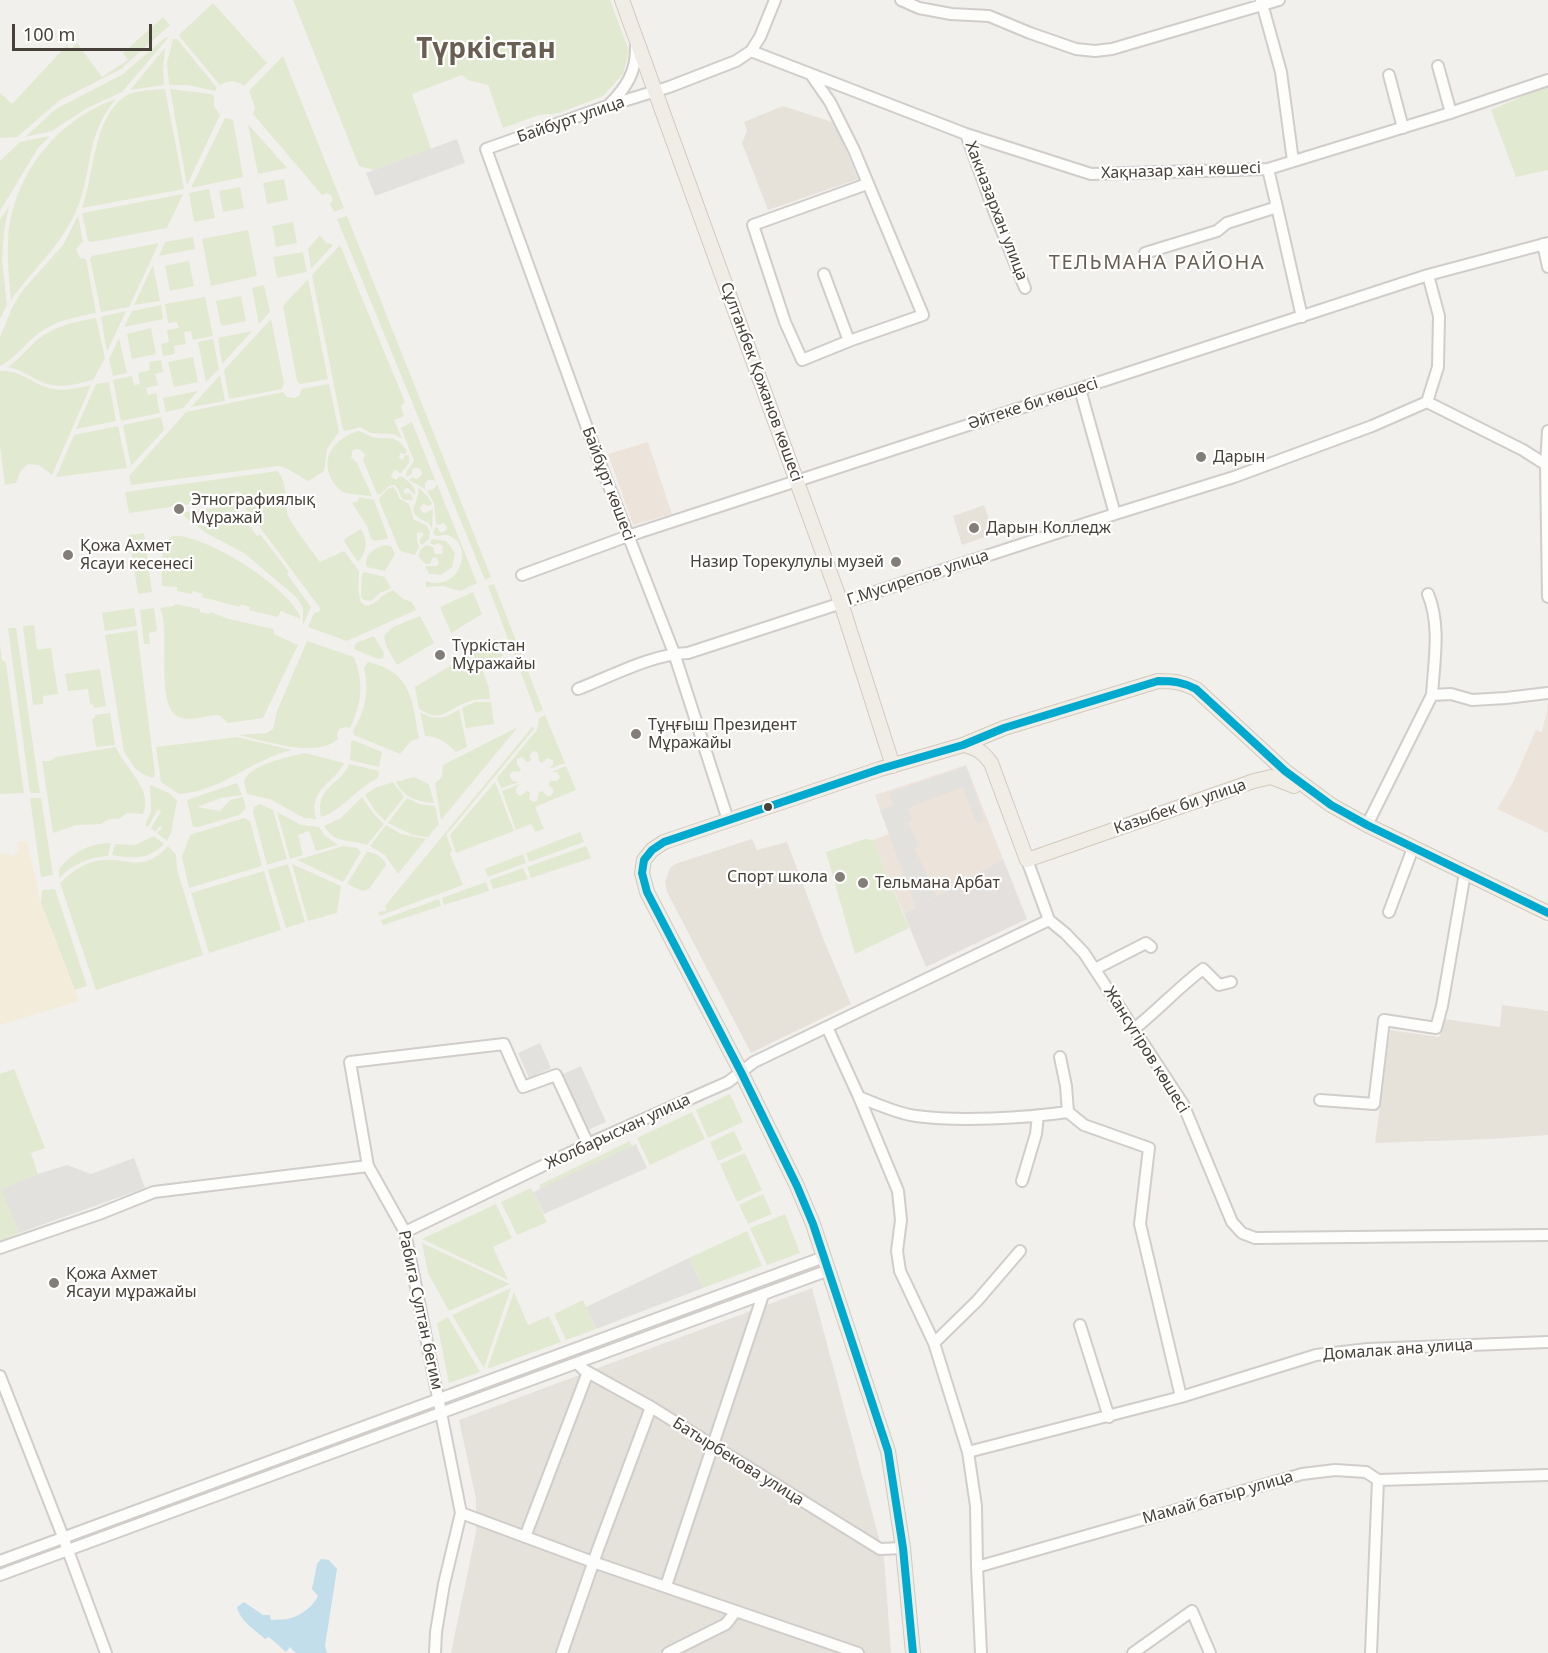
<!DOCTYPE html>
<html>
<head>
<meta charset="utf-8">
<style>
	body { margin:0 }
	#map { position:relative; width:1548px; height:1653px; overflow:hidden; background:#f2f0ed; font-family:"Noto Sans",sans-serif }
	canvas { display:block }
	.scale { position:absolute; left:12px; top:24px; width:140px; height:27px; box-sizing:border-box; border:3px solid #474139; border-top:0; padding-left:8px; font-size:18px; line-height:21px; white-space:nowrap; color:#474139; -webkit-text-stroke:4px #fff; paint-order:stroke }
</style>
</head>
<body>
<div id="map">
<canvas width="1548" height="1653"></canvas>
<div class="scale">100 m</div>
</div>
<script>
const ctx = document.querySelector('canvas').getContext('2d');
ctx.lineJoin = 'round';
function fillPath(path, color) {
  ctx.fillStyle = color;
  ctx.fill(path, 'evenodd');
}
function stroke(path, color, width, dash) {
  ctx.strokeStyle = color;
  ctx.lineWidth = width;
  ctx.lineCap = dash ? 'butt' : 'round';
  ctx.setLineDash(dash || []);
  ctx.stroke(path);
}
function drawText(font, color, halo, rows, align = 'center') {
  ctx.font = font + ' "Noto Sans",sans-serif';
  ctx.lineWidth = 4.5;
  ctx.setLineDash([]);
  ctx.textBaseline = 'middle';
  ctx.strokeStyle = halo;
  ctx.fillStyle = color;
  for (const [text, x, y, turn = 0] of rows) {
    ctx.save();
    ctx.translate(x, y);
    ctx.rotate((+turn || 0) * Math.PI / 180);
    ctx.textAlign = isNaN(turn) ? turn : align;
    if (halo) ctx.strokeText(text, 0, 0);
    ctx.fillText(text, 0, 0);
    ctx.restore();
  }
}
const residential = new Path2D(`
	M812,1288L884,1557L891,1653H451L476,1532V1499L459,1420Z`);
const commercial = new Path2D(`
	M648,442L672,514L633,525L608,454Z
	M1547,704H1548V833L1497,809L1513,782L1536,730L1542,732L1547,711Z
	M966,765L1003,859L904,914L873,840L889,834L875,795Z`);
const industrial = new Path2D(`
	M1003,859L1027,919L926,967L904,914Z`);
const education = new Path2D(`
	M783,106L835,123L858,179L768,210L742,143L747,131L744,122Z
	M984,505L994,534L962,545L953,516Z
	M752,839L757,850L787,842L825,943L851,1004L751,1053L667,892L665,882L670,868L675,864Z
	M1502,1005L1548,1011V1135L1491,1139L1375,1143L1390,1030L1439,1037L1444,1019L1500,1027Z`);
const green = new Path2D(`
	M293,0H610L629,51L623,74L603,96L559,113L539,115L503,128L488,85L468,80L462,75L412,94L431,149L374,170L359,166Z
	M213,3L267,63L244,86C235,80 229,80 220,85L180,37L179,35Z
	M163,17L170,25L121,69L60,100L17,137L0,138V93L12,104L67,45L70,50L77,43L102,77L128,60L123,53Z
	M166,37L168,38L122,92L87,108L52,131L25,137L56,109L123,74Z
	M173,39H177L217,88L215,91L188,85H169L167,63Z
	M165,48L163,68L164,85L130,90Z
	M283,56L344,208L334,212L330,204L333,200L331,195L327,193L322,195L253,114L255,107L249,91Z
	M1548,85V170L1516,177L1491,110Z
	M165,89L184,189L82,208C94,175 93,119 124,97C133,90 153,90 165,89Z
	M170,89L211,94L214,96V106L220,115L187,185Z
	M116,99C84,137 94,170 76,211C61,246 33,269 11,300C9,280 7,260 8,240C12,176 56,120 116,99Z
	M225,118L233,120L243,177L191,188Z
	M248,124L287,168L258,174Z
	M50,136L38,148L0,211V161L20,142Z
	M284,179L288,200L267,204L263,183Z
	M240,187L244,208L223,212L219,191Z
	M209,189L215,218L194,222L189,193Z
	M183,194L167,228L92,242L88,241L82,213Z
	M9,206L4,231L2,260L7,305L0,319V220Z
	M78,216L83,241L76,249L80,258L86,259L96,313C76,317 56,320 39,333C25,343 16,358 0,366V337L12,308L22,291L63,245Z
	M347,216L491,577L485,580L337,219Z
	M293,222L297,243L276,247L272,226Z
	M248,230L257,276L211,286L202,239Z
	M320,235L325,242L333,245L311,269L308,249Z
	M193,237L195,249L159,256L165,242Z
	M159,243L129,307L101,312L90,259L92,256Z
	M340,245L405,402L401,406L404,416L394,420L402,439L394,434L371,433L360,427L346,431L343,430L312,275Z
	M303,252L307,272L277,278L273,257Z
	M189,261L194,286L170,291L165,266Z
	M153,265L160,301L134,305Z
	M308,279L328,379L300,384L297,381L283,306Z
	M264,285L270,312L259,324L252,288Z
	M241,296L246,321L221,326L216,301Z
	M205,297L213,336L193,340L191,331L184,332L186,344L174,346L175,354L163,356L161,344L169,342L167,330L179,328L177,322L168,323L165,304Z
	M161,305L163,319L124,327L132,311Z
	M126,311L107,352L101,317Z
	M96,318L105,358L93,380C77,384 60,389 44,383C32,378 22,370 8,367C19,360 26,350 36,341C53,326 74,322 96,318Z
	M271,319L284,383L282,389L229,399L224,370Z
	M151,328L156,354L132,359L127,334Z
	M252,331L222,364L218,338Z
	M119,338L127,373L113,376L109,359Z
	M213,339L219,369L206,382L198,342Z
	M193,357L198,382L174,387L168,362Z
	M161,360L163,372L155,374L158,385L146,388L148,395L156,393L160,413L121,421L113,380L132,376L134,385L140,384L138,373L150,370L149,362Z
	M0,371C21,369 34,386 53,389C66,391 79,388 91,385L52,475L39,465L28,464L21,470L16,483L5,485L0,446Z
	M220,375L225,401L191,407Z
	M109,382L116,421L76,429L96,384Z
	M329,384L339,432L327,449L324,471L309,481C298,477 289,467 278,466L131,485L129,476L186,412L283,392L287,397L295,398L300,395L301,389Z
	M198,391L183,408L166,412L163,398Z
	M161,417L164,430L131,466L123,425Z
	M412,422L436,482L433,480H428L425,483V489L409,480L412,477L417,479L421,476L422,472L419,468H413L411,475L406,477L407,471L414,461L401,428Z
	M118,426L127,468L56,477L74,435Z
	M358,431C363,432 367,435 372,437C390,441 394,432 407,451L405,454L400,453L399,458L403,460L405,455H409V463L400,474L398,471L394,470L391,477L396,480L400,476C404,477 414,486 415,490V495L408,488L403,490L405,494L410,493L413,498L412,500H404C398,495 400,488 394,485L389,486L381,494H377L363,460L365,454L359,449L353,450L351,457L357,463L372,496C363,495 351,495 343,492C338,489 333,483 331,478C320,455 337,438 358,431Z
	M278,471C287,484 285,499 287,513C289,522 313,552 320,562L344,551L359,571C359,581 354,618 377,601C382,596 386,593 393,590L403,599L412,602L416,610L347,641L308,627L314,613L319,612L320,608L241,502L243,495L238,491L233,493L232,498L129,513L125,492Z
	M437,484L477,583L460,591L443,586L426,587V581C460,593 474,546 450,536C446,534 440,536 436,536L433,533L436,526L441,533L445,531L447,528L444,523L438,525L436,524L434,503L427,491L434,489Z
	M393,487L396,490L399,498L409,504L414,520L426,525L430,531L429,539L422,545L419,541L424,534L420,532L417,533V540L419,547L415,555L400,551L379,501L380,497L389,488Z
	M418,487L428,497L432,504L429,506L423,504L420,508L422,512L425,513L433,509L432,529L429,523C400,511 421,506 418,487Z
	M359,497L374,500L388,537L387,539L374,541L371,539L367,526L352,503L358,501Z
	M234,505L257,536L260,534L289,572L287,574L311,607L303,625V608L296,597L244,553L206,533L180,513Z
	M361,529C368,539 367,553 358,562L344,541L346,538Z
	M144,533L152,592L138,594L129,535Z
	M172,536C202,532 293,589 301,619L281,611L278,617L249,610L250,607L241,604L240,607L202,597L203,594L193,591L191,594L177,591V587L162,586C162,570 159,547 172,536Z
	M432,539L446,541L455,553L452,567L441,575L429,574L425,566H437L439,563L437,558L433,557L430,564H425L418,556L421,549L426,545L433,547L435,554H442L443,547L439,543L434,545L430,543Z
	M386,545L392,547L395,554L385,571L367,567C363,555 375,547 386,545Z
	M364,572L385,577L391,588L380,593L371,601L364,600L361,597L362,574Z
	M494,584L543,710L536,713L488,586Z
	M473,592L482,614L451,633L440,607Z
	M175,604L200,609V612L209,614L210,612L229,619L274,629V634L298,645L263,718L228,723L219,715C207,715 188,723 177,716C155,703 171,630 160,608L174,606Z
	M134,608L137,626L105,631L102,613Z
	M154,608L157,631L149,633L150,644H144L140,610Z
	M420,616L434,643L397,665L386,646L384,636L393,627Z
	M34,625L37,650L51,648L58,694L43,696V704L33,705L23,626Z
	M8,628H16L40,793H30Z
	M137,630L155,774L153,778L142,774L135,768L124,752L105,635Z
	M374,636L384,653L383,658L378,659L354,649L356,643Z
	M496,638L503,656L481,666L489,688L490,699C481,699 473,699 465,703C445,711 441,723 419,709L415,687Z
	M307,641L354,657C364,683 362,703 350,728L345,727L339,729L337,734L338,739C315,759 267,741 239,735L267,733L273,729L277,711Z
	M0,644L2,660L6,663L24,793L0,794Z
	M368,662C412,672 412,700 419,738L411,741L400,754L354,735L353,731C366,710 369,691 364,667Z
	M100,669L106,706L94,708L93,704L90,705L88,689L68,691L65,674Z
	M475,702H491L494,724L466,728L462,708Z
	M459,709L467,747L456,752C447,743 438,736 425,736L420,712C434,721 446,719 459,709Z
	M110,713L115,745L96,747L92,719L95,718V715Z
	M545,715L565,763L549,769L553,765V760L547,758L542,763L539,761L538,753L533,751L530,755L531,761L527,762L522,757L517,759V765L521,769L519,772L513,771L509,775L513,781L519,782L501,788L497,778L537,730L539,718Z
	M533,726L534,729L446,835L452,850L450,854L463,885L379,916L378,912L386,911L385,906Z
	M518,727L441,820L435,783L442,777L443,765Z
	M237,737L292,750C250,760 223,791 179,794L161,782L156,747Z
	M353,740L382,752L379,767L350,760L351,742Z
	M116,747C124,768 154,789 143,814L127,813L119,819H109L101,824L76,825L53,833L42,761H50L56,757Z
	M305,753L344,763C333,785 308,788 316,819L304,818L270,799L247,794L244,781C251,764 288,757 305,753Z
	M349,764L379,771L378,778C355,789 342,811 321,817C315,786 340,786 349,764Z
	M566,766L576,790L535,807L544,829L535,832L531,824L516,830L502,791L520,784L516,788V793L520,796L527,791L530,792L529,799L533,802L537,801L539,792L542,791L547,796H551L554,790L549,785L550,781H557L560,777L557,772H551Z
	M414,777L429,784L434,803C418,802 403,797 396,782Z
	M393,782L404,797L385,821L376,812L365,795L375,788Z
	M495,782L514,831L456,853L450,835Z
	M237,783L242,795L221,798L197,807L220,811L230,800L243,797L246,808L239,815L198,827H193L187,800Z
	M150,785L169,793L177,801L171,833L167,841L157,833L162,828L160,826L155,832L151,828L161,811L158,809L148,827L145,825L151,812Z
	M362,797L374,814L384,824L367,845C349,839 335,844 324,826L341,818Z
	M30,798H41L53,875L41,877Z
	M407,798L419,804L435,806L439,824L428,837L413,835L388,823Z
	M260,804L273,810L287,859L267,865L253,812L254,807Z
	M277,812L301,825L319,827L325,836L338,845L316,851L309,831L298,835L303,855L290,859Z
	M244,818L250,821L262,866L189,888L182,857L190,835Z
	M386,825L401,834L426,839L398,874L385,855L370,846Z
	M580,832L584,842L529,862L526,853Z
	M154,836L164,844C149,860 132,859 112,855L115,844L135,845Z
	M865,839L873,840L909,928L855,954L826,852Z
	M111,843L108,856C88,857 74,864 59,878V869C73,852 89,843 111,843Z
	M168,846L176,855L177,869L203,955L96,990L60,883C72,871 85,862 102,860C130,857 142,874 168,846Z
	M343,846L357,848L361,852L343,882L297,860Z
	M586,846L591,858L531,878L527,867Z
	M367,852C375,852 384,858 386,865L369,889L363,891L347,884Z
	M523,854L526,863L488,877L485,869Z
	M288,864L305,922L286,928L268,870Z
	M292,864L341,886L337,913L308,921Z
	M523,868L528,879L493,889L490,880Z
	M264,871L281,930L209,953L191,893Z
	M486,882L489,891L444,905L442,898Z
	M55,889L87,986L75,990L41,903L42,890Z
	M439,899L441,906L383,925L381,920Z
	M14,1069L45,1148L31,1153L38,1174L2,1189L19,1233L0,1241V1074Z
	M730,1094L743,1122L708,1138L696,1110Z
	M692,1112L705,1139L650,1165L637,1138Z
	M734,1131L743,1150L718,1161L710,1142Z
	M630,1141L632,1146L541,1189L539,1185Z
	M745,1153L762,1190L737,1202L720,1164Z
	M531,1188L547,1222L517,1235L501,1202Z
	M763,1194L772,1214L748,1224L739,1205Z
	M496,1204L512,1238L493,1247L508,1280L422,1239Z
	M785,1214L800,1253L767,1265L750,1228Z
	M747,1231L762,1266L703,1288L689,1258Z
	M422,1243L510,1284L449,1311L428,1273Z
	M511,1288L484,1368L452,1315Z
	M514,1292L528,1325L549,1316L561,1342L487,1369Z
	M583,1300L596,1329L566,1340L554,1314Z
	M448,1317L480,1372L449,1383L437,1323Z`);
const sand = new Path2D(`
	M27,841L41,903L79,1001L0,1025V853L13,856L18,851L17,842Z`);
const parking = new Path2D(`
	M457,139L465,163L375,196L366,173Z
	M966,766L985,821L977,824L963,787L908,808L912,820L908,822L919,846L915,849L936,896L916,907L880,810L893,805L889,793Z
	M540,1043L551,1068L529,1078L518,1053Z
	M581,1066L606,1122L588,1130L563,1074Z
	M636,1144L647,1168L544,1214L533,1192Z
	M134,1158L145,1188L19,1233L1,1189L38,1174L67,1165L91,1174Z
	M689,1258L703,1288L596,1329L586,1307Z`);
const water = new Path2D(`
	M321,1559L329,1560L337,1569L325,1646L327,1653H296L290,1647L286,1652L269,1637L265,1639C255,1630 240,1621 237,1607L244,1602L263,1615H270L271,1620C278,1619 285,1620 291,1618C302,1615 314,1605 318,1596L312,1589L317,1564Z`);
const minor = new Path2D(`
	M901,0L919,8L951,14L989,16L1030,33L1076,49L1095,51L1112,49L1279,0
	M1261,0L1281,72L1293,161
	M751,51L966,134L1091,174L1268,169L1447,114L1548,80
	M1438,66L1451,113
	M1389,75L1403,128
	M812,76L830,102L854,150L923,315L849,341L824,274
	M609,105C626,88 637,71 636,46
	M966,134L996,216L1025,288
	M1268,169L1277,207
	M1543,244L1548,267
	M1145,253L1217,231L1227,223L1277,207L1302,317
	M849,341L802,360L785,322L753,225L867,184
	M1080,389L1115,514
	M1427,402L1438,367L1439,316L1428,275
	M1548,431L1546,465L1548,597
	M522,575L628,536L1428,275L1548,243
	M1428,594C1441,625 1434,662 1432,695
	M578,689C612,676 652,654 688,653L1115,514L1234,477L1372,426L1427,402L1523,450L1548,466
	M728,820L674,653L598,458L486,149L607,106L669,87L736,61L751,51L760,37L775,0
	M1367,825L1432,695L1451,694L1472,700L1506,698L1548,693
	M1027,860L1049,920L1066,934L1084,953L1183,1104L1232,1222L1242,1233L1255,1238L1548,1235
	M1389,912L1413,848
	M1095,969L1146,943L1151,947
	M827,1027L859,1097C877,1104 898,1114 916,1116C960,1122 1024,1118 1068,1112L1084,1125L1149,1148L1140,1224L1181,1397
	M1134,1029C1158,1010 1179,987 1203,969L1219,985L1231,982
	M1060,1057L1066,1086L1068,1112
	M859,1097L898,1191L901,1220L897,1251L900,1271L934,1343L968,1452L976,1506L977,1567
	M1320,1100L1374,1104L1384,1020L1436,1028L1442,1006L1465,873
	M1022,1181L1036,1134L1038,1116
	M405,1232L588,1144L728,1082L754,1062L1049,920
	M0,1248L99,1214L154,1192L368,1166
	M1080,1325L1109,1417
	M934,1343L977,1301L1020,1251
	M577,1363L584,1370L651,1407L880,1549L903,1548
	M0,1376L60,1529L106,1653
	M968,1452L1181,1397L1316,1355L1368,1349L1548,1342
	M461,1513L593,1562L858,1653
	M525,1537L588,1372
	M0,1561L824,1257
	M0,1575L829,1270
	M666,1586L763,1295
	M435,1653L436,1632L444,1584L461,1513L405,1232L368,1166L350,1062L504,1044L523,1087L556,1075L588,1144
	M562,1653L598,1549L651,1407
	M668,1653L726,1624L736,1611
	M981,1653L977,1567L1302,1474L1335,1470L1366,1472L1378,1480L1548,1475
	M1133,1653L1192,1611L1210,1653
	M1371,1653L1378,1480`);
const major = new Path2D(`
	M622,0L841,603L893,766
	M963,745C977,748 983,752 991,763L1027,860L1254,781L1271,777L1294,786
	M913,1653L903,1548L888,1451L813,1224L797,1186L741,1072L647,892L642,873L644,860L652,850L664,842L880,769L963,745L1004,728L1158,681C1173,681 1183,682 1196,689L1285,771L1331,805L1367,825L1548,913`);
const bus1 = new Path2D(`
	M913,1653L903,1548L888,1451L813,1224L797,1186L741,1072L647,892L642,873L644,860L652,850L664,842L880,769L963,745L1004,728L1158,681C1173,681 1183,682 1196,689L1285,771L1331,805L1367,825L1548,913`);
const markers = [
	[1201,457,6,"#837e78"],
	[179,509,6,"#837e78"],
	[974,528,6,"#837e78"],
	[68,555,6,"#837e78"],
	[896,562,6,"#837e78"],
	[440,655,6,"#837e78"],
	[636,734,6,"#837e78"],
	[768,807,5,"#474139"],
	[840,877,6,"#837e78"],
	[863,883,6,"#837e78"],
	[54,1283,6,"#837e78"]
];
const streetNames = [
	["Байбурт улица",571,120,-19],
	["Хақназар хан көшесі",1181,171,-2],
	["Хакназархан улица",996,211,69],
	["Сұлтанбек Қожанов көшесі",761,382,70],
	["Әйтеке би көшесі",1033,404,-18],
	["Байбұрт көшесі",608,484,69],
	["Г.Мусирепов улица",918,578,-18],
	["Казыбек би улица",1180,807,-19],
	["Жансүгіров көшесі",1146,1050,58],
	["Жолбарысхан улица",618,1132,-25],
	["Рабига Султан бегим",420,1310,78],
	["Домалак ана улица",1398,1350,-4],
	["Батырбекова улица",738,1462,32],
	["Мамай батыр улица",1218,1498,-16]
];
const poiNames = [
	["Дарын",1213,457],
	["Этнографиялық",191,500],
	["Мұражай",191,518],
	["Дарын Колледж",986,528],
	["Қожа Ахмет",80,546],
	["Ясауи кесенесі",80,564],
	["Назир Торекулулы музей",884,562,"right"],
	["Түркістан",452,646],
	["Мұражайы",452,664],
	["Тұңғыш Президент",648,725],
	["Мұражайы",648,743],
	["Спорт школа",828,877,"right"],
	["Тельмана Арбат",875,883],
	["Қожа Ахмет",66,1274],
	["Ясауи мұражайы",66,1292]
];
const quarterNames = [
	["ТЕЛЬМАНА РАЙОНА",1157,263]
];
const townNames = [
	["Түркістан",486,50]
];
fillPath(residential, '#e5e1db');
fillPath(commercial, '#ece3db');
fillPath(industrial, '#e3e0dd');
fillPath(education, '#e7e2d9');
fillPath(green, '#e1e9d0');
fillPath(sand, '#f3ecda');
fillPath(parking, '#e3e1de');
fillPath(water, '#c2deeb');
stroke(minor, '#d0cdca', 14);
stroke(major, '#d2cabc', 16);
stroke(minor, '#fdfdfc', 10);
stroke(major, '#f0ede6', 14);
stroke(bus1, '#00a9ce', 8);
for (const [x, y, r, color] of markers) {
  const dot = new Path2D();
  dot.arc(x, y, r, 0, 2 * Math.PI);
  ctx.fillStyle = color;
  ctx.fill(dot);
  stroke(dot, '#fff', 2);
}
drawText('16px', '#474139', '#fff', streetNames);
drawText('16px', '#474139', '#fff', poiNames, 'left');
ctx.letterSpacing = '1.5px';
drawText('20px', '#695e52', '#fff', quarterNames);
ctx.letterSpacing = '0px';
drawText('bold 28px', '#695e52', '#fff', townNames);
</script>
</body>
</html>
